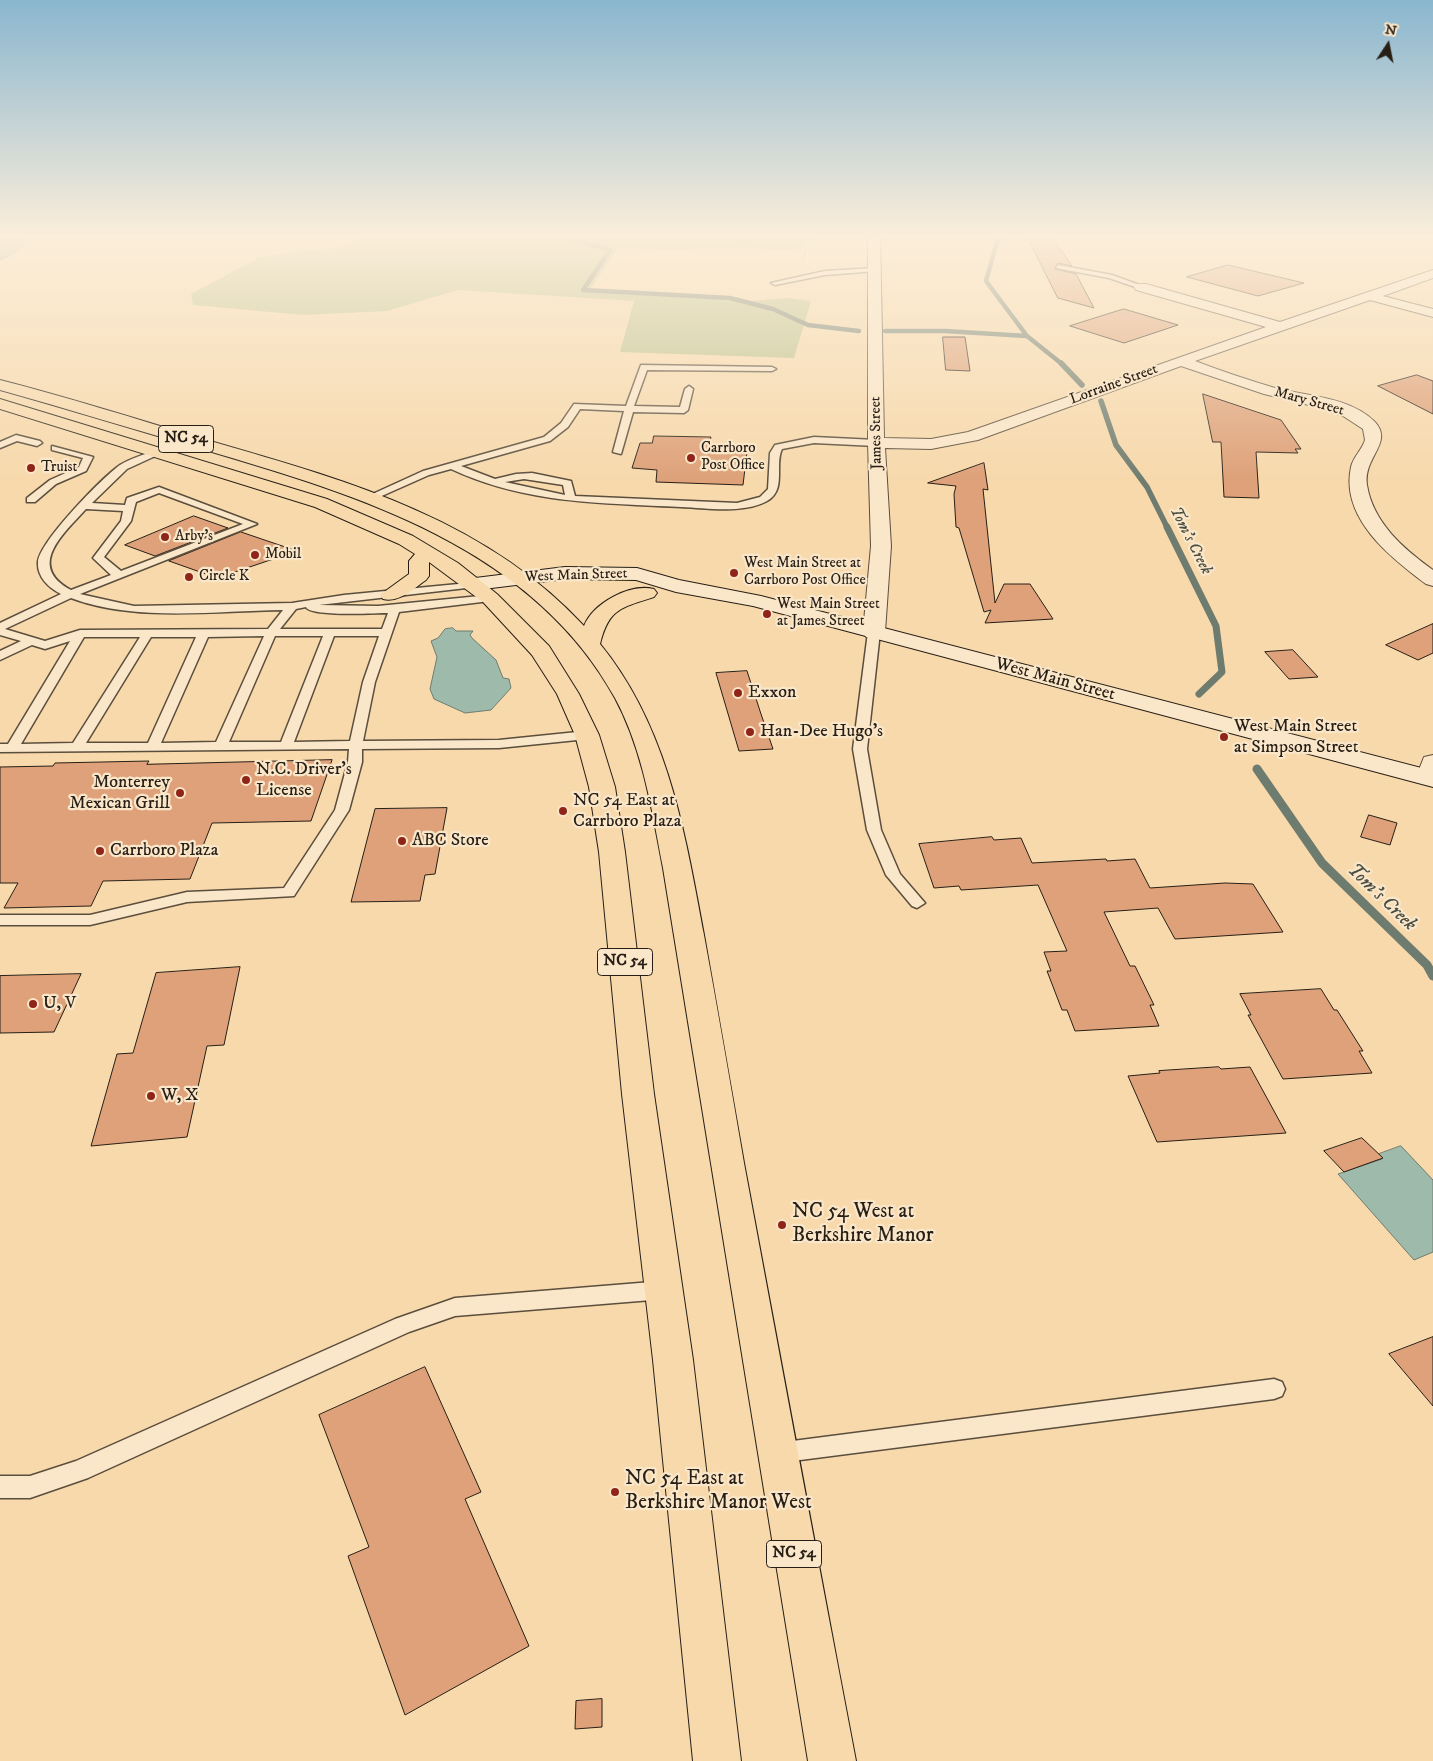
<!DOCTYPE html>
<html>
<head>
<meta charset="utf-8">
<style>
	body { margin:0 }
	#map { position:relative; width:1433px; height:1761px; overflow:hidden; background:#f7d9ac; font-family:"IM FELL DW Pica",serif }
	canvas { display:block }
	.north { position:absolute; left:1363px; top:20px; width:50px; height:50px; -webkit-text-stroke:4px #fae6c9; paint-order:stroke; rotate:11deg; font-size:14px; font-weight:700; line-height:20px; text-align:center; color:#271f16 }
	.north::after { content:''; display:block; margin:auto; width:18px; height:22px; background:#271f16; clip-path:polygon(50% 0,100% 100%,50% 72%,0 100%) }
</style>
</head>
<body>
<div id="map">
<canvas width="1433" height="1761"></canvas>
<div class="north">N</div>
</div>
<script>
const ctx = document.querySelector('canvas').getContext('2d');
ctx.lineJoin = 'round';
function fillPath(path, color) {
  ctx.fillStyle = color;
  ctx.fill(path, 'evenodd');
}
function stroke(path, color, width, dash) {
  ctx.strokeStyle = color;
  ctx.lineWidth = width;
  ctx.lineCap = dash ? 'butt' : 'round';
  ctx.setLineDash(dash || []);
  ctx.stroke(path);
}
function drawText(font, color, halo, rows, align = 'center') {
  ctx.font = font + ' "IM FELL DW Pica",serif';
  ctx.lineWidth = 4.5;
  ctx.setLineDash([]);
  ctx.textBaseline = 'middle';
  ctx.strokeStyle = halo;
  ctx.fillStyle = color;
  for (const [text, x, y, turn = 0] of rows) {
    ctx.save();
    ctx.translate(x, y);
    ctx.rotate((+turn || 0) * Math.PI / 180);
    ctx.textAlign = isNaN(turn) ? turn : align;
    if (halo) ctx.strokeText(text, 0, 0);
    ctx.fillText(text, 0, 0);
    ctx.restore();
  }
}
const green = new Path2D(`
	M355,234H654L684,237L695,234H813L803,248L779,251L744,247L673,250L618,248L590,289L624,294L708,298L740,302L787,298L811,301L794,358L620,352L634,301L458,290L387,311L303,315L193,305L191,294L258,258L296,251L336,249L363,238Z`);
const water = new Path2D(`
	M0,234H21L23,246L11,255L0,260Z
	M453,628L456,631H473L470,635L472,638L496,660L503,678L509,679L511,688L491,710L465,713L434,699L430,689L437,657L431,641L438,638L445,629Z
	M1401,1146L1433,1180V1252L1414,1260L1338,1174L1382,1159L1379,1154Z`);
const streamFar3 = new Path2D(`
	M557,234L610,250L583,290L730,298L773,309L808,325L859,331
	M1006,234L997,242L986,281L1027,336L1062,364
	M885,331H945L1027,336`);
const streamFar2 = new Path2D(`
	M1061,363L1082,385
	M1101,401L1116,445L1147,487L1168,529`);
const streamFar1 = new Path2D(`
	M1167,527L1216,626L1222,672L1199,694`);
const stream = new Path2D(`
	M1257,769L1322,863L1427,965L1433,976`);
const building = new Path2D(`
	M1028,238L1053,239L1072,266L1058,263L1055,269L1076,274L1094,308L1058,298Z
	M1228,265L1304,283L1258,296L1187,277Z
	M1124,309L1178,325L1124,343L1070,326Z
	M943,337H965L970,371L946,370Z
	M1417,375L1433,381V414L1378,386Z
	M1203,394L1281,420L1301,449H1295L1298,453L1256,452L1259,498L1224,497L1221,442H1213Z
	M654,436L711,437L709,445H717L716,451L747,452L743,485L656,482L657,470L632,468L640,443H652Z
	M984,463L988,490L983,489L995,603L1004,584H1030L1053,619L985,623L991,610L984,612L959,528L956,527L954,494L956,486L928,483Z
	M194,516L228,528L155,556L125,545Z
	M241,532L297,551L217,578L169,561Z
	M1433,624V653L1418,660L1386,645Z
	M1293,650L1318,677L1289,679L1265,652Z
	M747,671L761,714L773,749L739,751L716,673Z
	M332,760L311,821L212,823L190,879L103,881L91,906L4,908L18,883H0V767L53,766L55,763L149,761L147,764Z
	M447,808L435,874L425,875L420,901L351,902L375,809Z
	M1369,815L1397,823L1390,845L1361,837Z
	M992,837L994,840L1021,838L1032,863L1106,859L1107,861L1135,859L1150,888L1225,883L1253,884L1283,932L1175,939L1158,908L1104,912L1130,966H1135L1154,1005H1150L1159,1026L1075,1031L1067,1010H1062L1047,971H1051L1044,952L1067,951L1038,885L961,890L959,886L934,888L919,844Z
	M240,967L224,1045L207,1046L187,1137L91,1146L117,1054L133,1053L156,973Z
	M81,974L54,1032L0,1033V976Z
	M1321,989L1334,1010H1337L1363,1051H1359L1372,1073L1283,1079L1248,1015H1251L1240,994Z
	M1219,1067L1221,1069L1250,1067L1286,1133L1157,1142L1128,1076L1160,1073L1159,1071Z
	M1362,1138L1383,1158L1344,1172L1324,1151Z
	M1433,1337V1406L1389,1354Z
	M425,1367L481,1492L465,1499L529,1646L405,1715L348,1556L369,1547L319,1415Z
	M602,1699V1727L575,1729L576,1701Z`);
const path = new Path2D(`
	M802,260L807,248L819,234`);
const service = new Path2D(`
	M1058,265L1112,275L1145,287L1141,289L1109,278L1056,268Z
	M875,268L877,271L825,275L775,285L771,283L825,271Z
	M641,365L772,367L776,369L772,371L647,370L634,406L680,407L685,389L689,386L693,389L688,410L684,413L633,412L621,454L613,452L624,411L580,409L568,427L550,441L461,466L495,479L516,474L532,473L571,481L575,496L737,503L760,497L768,489L770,453L775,445L814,437L876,440L881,443L876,446L814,443L782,449C774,465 787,490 767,501C744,514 706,508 681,507C601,503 526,504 451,469L429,475L375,499L366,497L423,471L544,437L561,423L574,404L626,406ZM524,479L563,485L565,495L505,482Z
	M16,435L40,441L42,443L37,446L17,441L0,448V442Z
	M52,446L93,457L86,471L56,484L35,502H27V498L50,480L79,467L83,458L52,450Z
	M156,450L164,452L127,469L92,503L125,505L127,498L159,487L257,524L80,594L134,606L292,603L344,595L479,582V586L475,587L319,605L378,606L490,595L496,598L490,601L399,612L375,682L363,741L499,740L587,731L594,735L587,739L499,748L362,749V762L349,810L294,896L187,902L90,925H0V915H90L187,892L284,888L335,810L348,762L349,749L0,752V744H8L70,641L45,649L32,645L0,660V651L21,641L0,635V623L61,594C49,588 37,577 38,562C40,541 102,478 120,465C131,458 144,455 156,450ZM159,493L243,524L121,571L104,557L131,521L136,502ZM86,509L123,511L121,521L93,558L111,575L71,590C26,566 63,534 86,509ZM71,598C134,622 216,611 283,610L268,629L80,630L45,641L5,629ZM306,607C310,617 375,613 388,613L382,629H280L296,609ZM264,636L216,742L161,743L208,637ZM275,636H323L281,742H229ZM334,636H379L363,682L350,741L294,742ZM84,637H140L73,743L21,744ZM151,637H196L148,743H86Z
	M874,628L880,632L867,749L881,830L900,874L925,903L917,908L912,906L886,875L867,830L853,749L868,632Z
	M664,1281L671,1284L674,1290L671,1296L664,1299L455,1316L409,1332L88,1478L30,1498H0V1476H30L76,1461L395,1319L455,1298Z
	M1274,1379L1282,1382L1285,1389L1282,1396L1274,1399L777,1463L769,1460L766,1453L769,1446L777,1443Z`);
const minor = new Path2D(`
	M868,234H880L884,438L931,439L968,432L1266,327L1136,290L1134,287L1136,284H1146L1280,322L1433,270V278L1383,296L1433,309V317L1370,300L1195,361C1221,371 1248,380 1275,388C1307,396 1351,397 1375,422C1394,443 1363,457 1367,485C1373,523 1404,549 1433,570V586L1426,584C1390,557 1340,518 1351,467C1353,457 1362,450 1365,440L1363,429L1343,416L1317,407L1264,394L1181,366L978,440L931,449L885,448L891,546L885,632L882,637L874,638L866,637L863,632L871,546L868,443Z
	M1433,755V783L1419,782L1416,777L1424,757Z`);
const secondary = new Path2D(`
	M565,567L637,568L679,580L761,596L1433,771V787L753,606L676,592L636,580L565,579L475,590L468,588L465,584L468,580L475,578Z`);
const trunk = new Path2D(`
	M0,380C67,397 133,418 200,438C338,478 483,516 584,626C593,603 630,583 654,589L657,593L654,597C621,608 609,608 600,644C668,727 685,833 704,935C718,1011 731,1087 744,1163C781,1363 818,1562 856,1761H808L663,868C652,811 643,750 615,698C532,547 358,495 205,450C136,430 68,409 0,390Z
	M0,399L327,499L413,536L458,563L497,594L549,646L579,694L599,735L615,787L625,852L654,1094L693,1360L741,1761H693L653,1360L622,1094L599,852L589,787L575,735L557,694L532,655L483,602L429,562V576L426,580C413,589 399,603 383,599L380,595L409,574V561L415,554L399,544L315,507L0,409Z`);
const markers = [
	[691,458,5,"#8f2418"],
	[31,468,5,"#8f2418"],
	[165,537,5,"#8f2418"],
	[255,555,5,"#8f2418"],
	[734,573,5,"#8f2418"],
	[189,577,5,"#8f2418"],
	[767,614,5,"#8f2418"],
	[738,693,5,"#8f2418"],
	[750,732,5,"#8f2418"],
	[1224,737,5,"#8f2418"],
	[246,780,5,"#8f2418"],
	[180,793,5,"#8f2418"],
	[563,811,5,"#8f2418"],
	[402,841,5,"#8f2418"],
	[100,851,5,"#8f2418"],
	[33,1004,5,"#8f2418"],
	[151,1096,5,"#8f2418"],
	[782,1225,5,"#8f2418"],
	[615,1492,5,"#8f2418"]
];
const farStreetnames = [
	["Lorraine Street",1114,385,-20],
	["Mary Street",1309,402,16],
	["James Street",877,433,-91],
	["West Main Street",576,576,-2]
];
const farPoinames = [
	["Carrboro",701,449],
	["Post Office",701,466],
	["Truist",41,468],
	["Arby's",175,537],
	["Mobil",265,555],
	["West Main Street at",744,564],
	["Carrboro Post Office",744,581],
	["Circle K",199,577],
	["West Main Street",777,605],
	["at James Street",777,622]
];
const shields = [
	[186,439,55],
	[625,962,55],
	[794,1554,55]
];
const shieldNames = [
	["NC 54",186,439],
	["NC 54",625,962],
	["NC 54",794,1554]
];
const farWaternames = [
	["Tom's Creek",1190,541,63]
];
const streetNames = [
	["West Main Street",1055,680,15]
];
const poiNames = [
	["Exxon",748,693],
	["West Main Street",1234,727],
	["at Simpson Street",1234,748],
	["Han-Dee Hugo's",760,732],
	["N.C. Driver's",256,770],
	["License",256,791],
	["Monterrey",170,783,"right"],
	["Mexican Grill",170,804,"right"],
	["NC 54 East at",573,801],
	["Carrboro Plaza",573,822],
	["ABC Store",412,841],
	["Carrboro Plaza",110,851],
	["U, V",43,1004],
	["W, X",161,1096]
];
const waterNames = [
	["Tom's Creek",1381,898,44]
];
const nearPoinames = [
	["NC 54 West at",792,1213],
	["Berkshire Manor",792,1237],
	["NC 54 East at",625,1480],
	["Berkshire Manor West",625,1504]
];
fillPath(green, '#bac08b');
fillPath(water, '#9dbaaa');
stroke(water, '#6e7c6f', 1);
stroke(streamFar3, '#6e7c6f', 4.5);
stroke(streamFar2, '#6e7c6f', 5.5);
stroke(streamFar1, '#6e7c6f', 7);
stroke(stream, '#6e7c6f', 9);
fillPath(building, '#dea179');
stroke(building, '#271f16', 1);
stroke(service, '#5b4e3c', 3);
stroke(minor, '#5b4e3c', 2);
stroke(secondary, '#271f16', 2);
stroke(trunk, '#271f16', 2);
stroke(path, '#271f16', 1, [0.5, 1]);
fillPath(service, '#fae6c9');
fillPath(minor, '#fae6c9');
fillPath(secondary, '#fae6c9');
fillPath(trunk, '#f7d9ac');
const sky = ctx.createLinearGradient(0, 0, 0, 481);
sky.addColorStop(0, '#8ab6cf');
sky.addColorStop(0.49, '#fbeeda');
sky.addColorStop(1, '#fbeeda00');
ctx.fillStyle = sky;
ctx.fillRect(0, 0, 1433, 481);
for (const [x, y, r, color] of markers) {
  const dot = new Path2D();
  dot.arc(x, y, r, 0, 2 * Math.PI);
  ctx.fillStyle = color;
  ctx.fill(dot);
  stroke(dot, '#fae6c9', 2);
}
drawText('15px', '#271f16', '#fae6c9', farStreetnames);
drawText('15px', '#271f16', '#fae6c9', farPoinames, 'left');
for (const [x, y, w] of shields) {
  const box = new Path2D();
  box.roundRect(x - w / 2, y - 13.5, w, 27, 4);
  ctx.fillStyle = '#fae6c9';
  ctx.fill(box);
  stroke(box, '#271f16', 1);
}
drawText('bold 16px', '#271f16', null, shieldNames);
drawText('italic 16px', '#4a4e42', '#fae6c9', farWaternames);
drawText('18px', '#271f16', '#fae6c9', streetNames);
drawText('18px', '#271f16', '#fae6c9', poiNames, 'left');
drawText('italic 19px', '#4a4e42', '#fae6c9', waterNames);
drawText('21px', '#271f16', '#fae6c9', nearPoinames, 'left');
</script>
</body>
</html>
